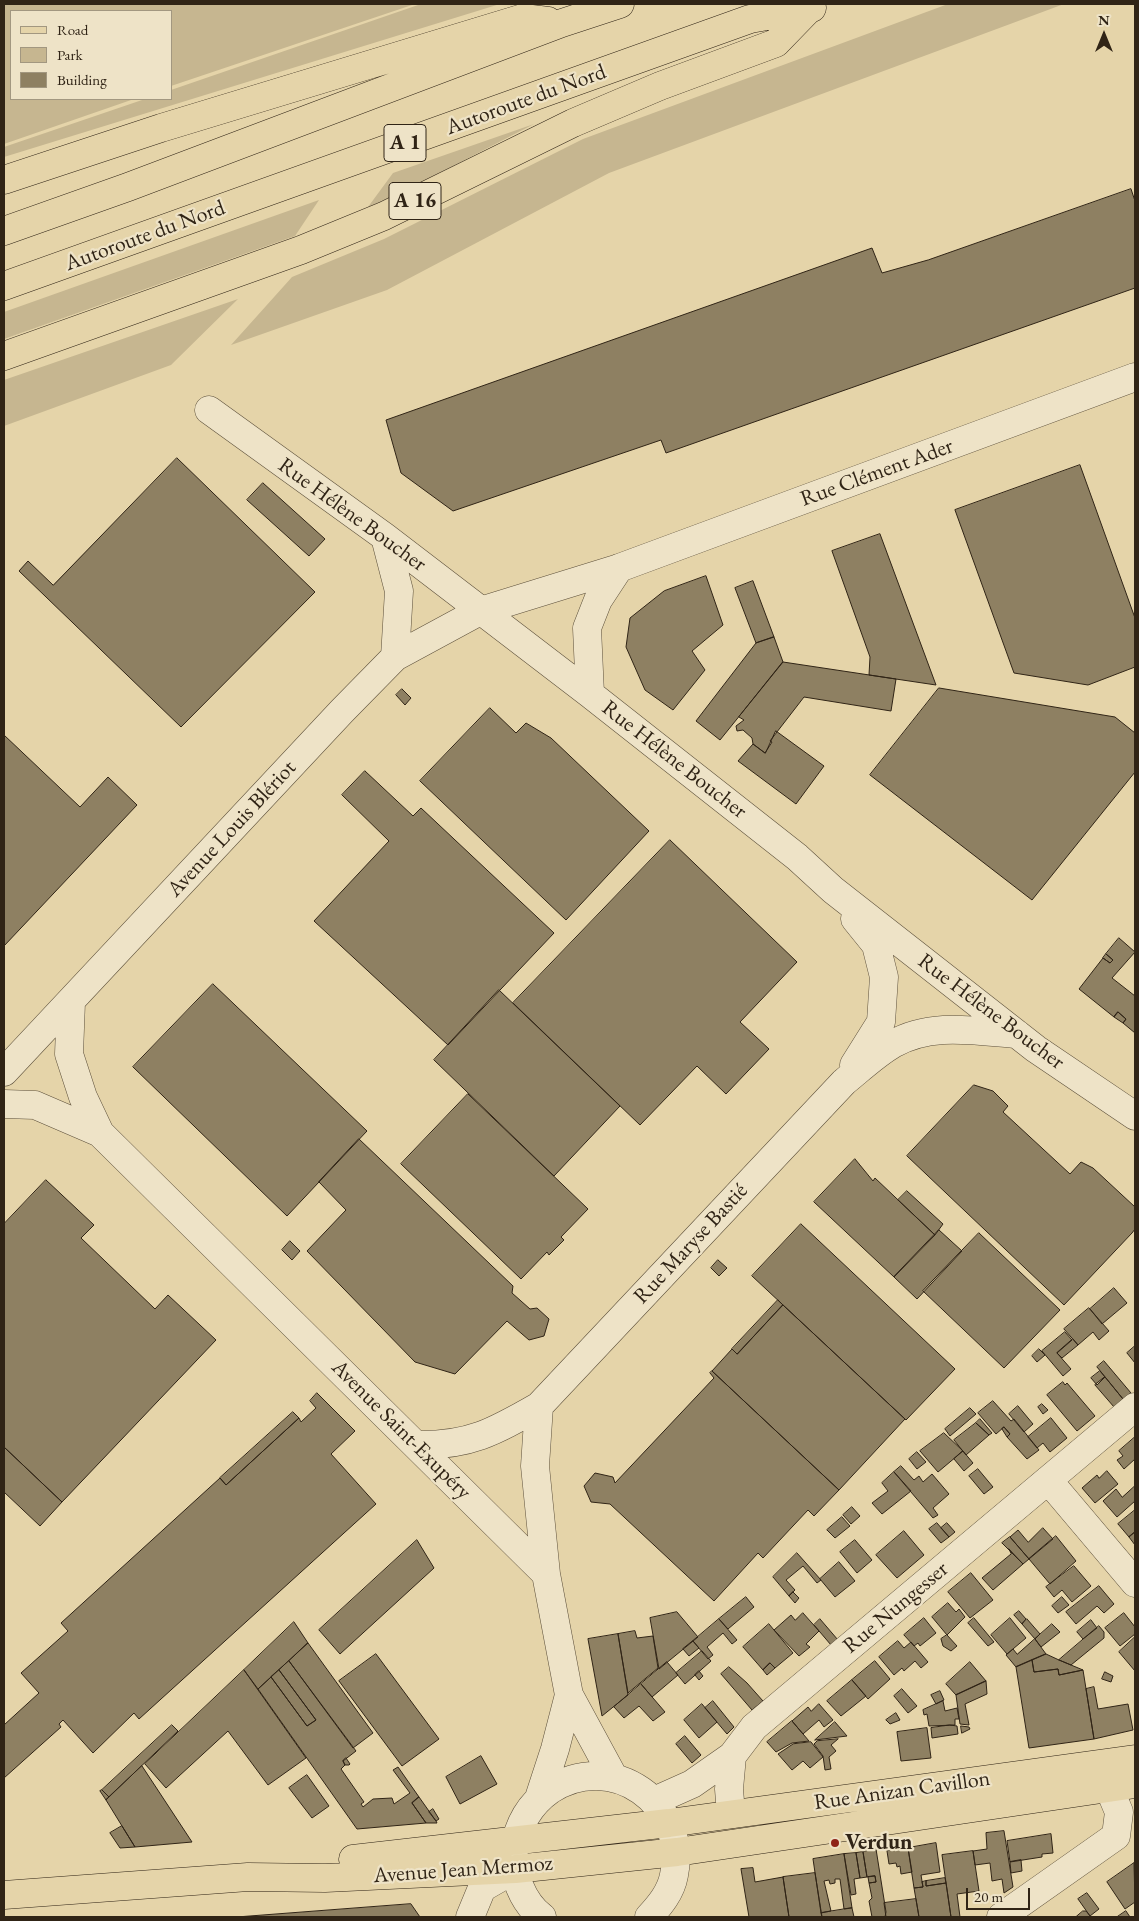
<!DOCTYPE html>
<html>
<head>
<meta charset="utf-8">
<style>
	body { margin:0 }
	#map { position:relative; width:1139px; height:1921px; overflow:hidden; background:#e5d4a9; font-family:"EB Garamond",serif }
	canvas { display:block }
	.frame { position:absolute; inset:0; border:5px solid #302416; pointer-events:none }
	.legend { position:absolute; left:10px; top:10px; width:162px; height:90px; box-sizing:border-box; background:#eee3c7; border:1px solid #a29780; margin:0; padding:6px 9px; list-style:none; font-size:15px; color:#302416 }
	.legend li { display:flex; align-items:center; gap:10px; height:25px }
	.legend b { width:25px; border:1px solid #a29780 }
	.north { position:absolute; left:1079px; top:10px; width:50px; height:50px; -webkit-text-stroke:4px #eee3c7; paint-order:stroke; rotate:0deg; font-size:14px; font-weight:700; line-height:20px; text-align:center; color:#302416 }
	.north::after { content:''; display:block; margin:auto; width:18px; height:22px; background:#302416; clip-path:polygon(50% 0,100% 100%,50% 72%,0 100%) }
	.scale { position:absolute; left:966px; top:1888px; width:64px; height:22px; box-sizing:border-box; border:2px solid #302416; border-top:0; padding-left:6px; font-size:15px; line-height:18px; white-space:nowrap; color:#302416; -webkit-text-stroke:4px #eee3c7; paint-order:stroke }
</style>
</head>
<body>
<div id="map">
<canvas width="1139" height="1921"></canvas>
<div class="frame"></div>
<ul class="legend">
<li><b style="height:6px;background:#e5d4a9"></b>Road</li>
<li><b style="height:14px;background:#c6b690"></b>Park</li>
<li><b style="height:14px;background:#8e8062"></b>Building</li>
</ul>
<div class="north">N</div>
<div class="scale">20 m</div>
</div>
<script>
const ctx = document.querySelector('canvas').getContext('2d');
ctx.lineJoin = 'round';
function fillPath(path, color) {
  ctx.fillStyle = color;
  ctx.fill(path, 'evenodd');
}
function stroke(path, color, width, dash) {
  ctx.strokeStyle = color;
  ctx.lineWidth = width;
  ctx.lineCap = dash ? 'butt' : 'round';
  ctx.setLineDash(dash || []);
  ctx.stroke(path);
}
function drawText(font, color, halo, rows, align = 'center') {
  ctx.font = font + ' "EB Garamond",serif';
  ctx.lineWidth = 4.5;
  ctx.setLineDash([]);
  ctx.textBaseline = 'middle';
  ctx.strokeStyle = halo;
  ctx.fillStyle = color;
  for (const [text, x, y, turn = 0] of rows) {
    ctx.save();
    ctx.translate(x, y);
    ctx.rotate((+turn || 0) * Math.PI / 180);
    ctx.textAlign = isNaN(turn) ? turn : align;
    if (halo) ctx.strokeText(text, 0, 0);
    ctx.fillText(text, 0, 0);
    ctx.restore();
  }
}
const green = new Path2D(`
	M4,4H415L171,86V11H11V99H134L4,144Z
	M421,4H500L4,157V147L145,99H171V90Z
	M948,4H1064L609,173L387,290L231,345L292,277L384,239L583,139Z
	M534,124L389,199L368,207L393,173Z
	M319,200L295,236L4,339V312Z
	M238,299L171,365L4,426V380Z`);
const building = new Path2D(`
	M1131,189L1135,201V288L666,453L661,440L453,511L401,473L386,420L872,248L882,273L928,260Z
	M177,458L315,592L181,727L19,571L28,561L53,585Z
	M1080,465L1135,618V667L1088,685L1014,673L955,510Z
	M263,483L325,539L309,556L247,500Z
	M880,534L936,685L869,675L870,657L832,551Z
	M706,576L723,625L692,651L705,670L673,710L645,690L626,647L630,618L664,591Z
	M753,581L774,637L756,643L735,588Z
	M774,637L783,662L720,740L696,721L756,643Z
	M783,662L896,679L891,711L804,697L770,741L772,742L765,753L753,744L752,738L743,730L737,731L736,726L744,720L739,717Z
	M939,688L1115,717L1135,733V772L1032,900L870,775Z
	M402,689L411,698L405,705L396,695Z
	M490,708L516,733L526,723L551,738L649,831L566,920L420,781Z
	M776,731L824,766L796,804L738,761L753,744L765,753Z
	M4,735L80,807L108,777L137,805L4,946Z
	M365,771L413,816L421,808L554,933L448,1045L314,921L389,841L342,795Z
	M670,840L797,962L740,1022L769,1049L726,1094L697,1066L640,1125L513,1003Z
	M1119,938L1135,952L1112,978L1135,996V1033L1123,1023L1126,1019L1118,1012L1114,1017L1079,989L1103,958L1110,963L1113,960L1106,954Z
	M1106,954L1113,960L1110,963L1103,958Z
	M213,984L367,1131L287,1216L133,1067Z
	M499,990L620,1106L554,1176L434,1060Z
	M1118,1012L1126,1019L1123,1023L1114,1017Z
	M974,1085L993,1091L1008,1106L1003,1112L1070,1174L1081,1162L1093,1168L1135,1207V1229L1132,1233L1064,1305L907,1156Z
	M468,1094L588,1209L561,1237L564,1240L549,1255L547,1252L521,1279L401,1164Z
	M359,1139L513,1286L512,1293L530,1309L537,1308L549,1319L544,1336L529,1340L507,1321L455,1374L415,1362L307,1251L346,1210L319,1182Z
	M855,1159L873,1181L875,1178L935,1235L894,1277L814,1202Z
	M46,1180L94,1225L81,1238L155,1309L168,1295L216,1340L62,1502L4,1447V1224Z
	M907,1191L943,1224L935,1235L898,1200Z
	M801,1224L955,1369L906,1420L752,1276Z
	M939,1230L962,1251L917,1299L894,1277Z
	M979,1233L1060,1310L1004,1368L923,1291Z
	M290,1241L300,1251L292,1260L282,1250Z
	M718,1260L727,1268L719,1276L711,1268Z
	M1114,1288L1127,1303L1102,1324L1090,1309Z
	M778,1300L783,1305L737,1354L732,1349Z
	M783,1305L905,1419L839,1490L712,1371L732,1349L737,1354Z
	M1089,1308L1109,1331L1099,1340L1093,1332L1078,1345L1064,1329Z
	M1065,1332L1072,1340L1057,1353L1071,1369L1063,1376L1042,1351Z
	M1073,1339L1078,1345L1062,1358L1057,1353Z
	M1135,1346V1363L1127,1353Z
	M1039,1349L1045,1355L1037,1362L1032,1356Z
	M1104,1361L1131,1393L1123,1399L1097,1367Z
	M712,1371L839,1490L814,1516L808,1510L763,1558L758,1553L714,1601L610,1504L591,1502L584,1486L595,1473L613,1477L615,1483L714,1378L710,1373Z
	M1100,1371L1105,1377L1097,1385L1091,1378Z
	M1105,1377L1123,1399L1114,1407L1095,1385Z
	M1063,1382L1065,1385L1067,1383L1095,1416L1077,1431L1047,1395Z
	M317,1393L355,1431L331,1454L376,1504L139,1719L134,1713L93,1753L63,1720L59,1724L61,1727L4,1778V1725L39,1693L21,1673L68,1631L61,1623L220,1478L226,1485L299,1418L301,1422L316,1408L310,1401Z
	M993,1401L1011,1421L1014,1419L1039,1450L1027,1459L1007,1437L1010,1434L1004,1427L996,1434L978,1413Z
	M1042,1404L1048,1410L1043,1414L1038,1407Z
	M1018,1406L1033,1424L1024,1432L1009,1414Z
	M970,1408L976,1414L950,1436L945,1429Z
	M293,1412L299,1418L226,1485L220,1478Z
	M1051,1418L1067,1438L1050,1452L1043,1443L1037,1448L1028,1437Z
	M980,1419L992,1433L989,1435L976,1423Z
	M976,1423L989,1435L966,1455L954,1440Z
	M1004,1427L1010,1434L1007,1437L1002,1429Z
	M944,1433L963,1451L938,1472L920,1451Z
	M1135,1437V1459L1124,1469L1117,1460L1123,1456L1119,1451Z
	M4,1447L62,1502L40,1526L4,1492Z
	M963,1451L973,1463L964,1471L954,1459Z
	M917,1452L926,1462L917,1469L909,1459Z
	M901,1466L914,1480L919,1476L923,1482L932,1474L949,1494L933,1508L938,1515L933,1518L894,1472Z
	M978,1469L993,1487L984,1494L969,1476Z
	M1107,1471L1118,1484L1095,1503L1082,1488L1097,1475L1099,1478Z
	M894,1472L911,1491L882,1514L872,1503L888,1491L882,1483Z
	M1135,1486V1501L1117,1517L1103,1501L1116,1489L1122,1497Z
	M852,1507L860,1516L851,1524L843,1515Z
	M1135,1510V1532L1129,1537L1118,1524Z
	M842,1517L850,1526L835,1538L827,1530Z
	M937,1523L949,1537L941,1543L929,1529Z
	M947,1523L955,1532L949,1537L941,1528Z
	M1043,1528L1053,1539L1029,1559L1010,1537L1018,1530L1028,1542Z
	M904,1531L924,1555L897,1578L876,1555Z
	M1135,1532V1545L1129,1537Z
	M1056,1536L1076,1561L1050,1584L1029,1559Z
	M1010,1537L1029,1559L1023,1564L1002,1543Z
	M417,1540L434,1568L340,1654L319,1630Z
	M855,1540L872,1560L857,1573L840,1552Z
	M1009,1549L1023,1564L993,1590L982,1578L1011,1554Z
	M797,1553L821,1580L817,1583L803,1566L786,1580L795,1590L789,1596L773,1577Z
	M839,1562L855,1581L835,1597L820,1579Z
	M1074,1566L1091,1586L1072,1602L1062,1590L1054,1597L1046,1587Z
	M971,1573L993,1600L970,1618L948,1592Z
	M1099,1586L1114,1604L1104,1613L1097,1606L1076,1624L1066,1612Z
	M793,1592L799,1598L795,1603L789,1596Z
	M746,1597L754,1607L728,1629L719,1619Z
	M1062,1597L1069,1605L1058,1613L1052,1606Z
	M948,1603L956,1612L959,1609L965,1617L947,1635L932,1617Z
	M1019,1611L1026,1619L1022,1624L1014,1615Z
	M677,1612L698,1637L659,1669L650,1618Z
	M803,1613L819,1631L806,1644L810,1647L799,1656L774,1630L791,1615L795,1620Z
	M1124,1613L1135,1627V1634L1120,1646L1105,1628Z
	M924,1618L936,1633L920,1646L918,1643L914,1646L904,1635Z
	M974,1618L994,1642L988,1646L968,1623Z
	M1010,1618L1026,1638L1007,1654L991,1635Z
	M719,1619L737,1640L732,1644L723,1633L707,1647L713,1655L708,1659L693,1641Z
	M820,1619L838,1640L831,1645L814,1625Z
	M1027,1619L1040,1634L1035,1639L1022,1624Z
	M1091,1620L1097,1628L1083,1639L1077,1632Z
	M294,1622L308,1643L258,1689L244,1670Z
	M769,1624L793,1653L775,1668L770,1663L763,1670L743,1647Z
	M1052,1624L1060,1632L1041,1647L1035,1639Z
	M1099,1626L1104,1632V1638L1071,1665L1059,1660Z
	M635,1631L637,1638L653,1636L658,1668L628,1693L618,1634Z
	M618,1634L628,1695L602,1716L588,1639Z
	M947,1635L957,1646L951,1651L943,1646L941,1639Z
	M1135,1637V1671L1119,1652Z
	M1035,1639L1046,1654L1016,1667L1006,1655L1013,1649L1017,1654Z
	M693,1641L699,1648L689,1656L683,1649Z
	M898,1641L904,1648L911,1642L928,1662L921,1668L915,1661L904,1671L902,1668L894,1675L879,1657Z
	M308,1643L373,1733L353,1748L289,1661Z
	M702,1651L711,1661L685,1684L676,1673Z
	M376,1654L439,1739L402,1766L339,1681Z
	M1046,1654L1059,1660L1083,1670L1059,1675L1058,1669L1034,1672L1032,1660Z
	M1032,1660L1034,1672L1058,1669L1059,1675L1083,1670L1094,1739L1029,1748L1016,1667Z
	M289,1661L356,1751L343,1761L345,1765L341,1769L364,1802L361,1804L363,1807L373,1799L392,1798L394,1804L410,1793L393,1770L398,1767L419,1797L412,1803L426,1823L357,1829L258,1689L271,1677L307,1726L316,1720L279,1670Z
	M875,1661L890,1679L868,1699L852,1680Z
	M667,1662L678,1675L652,1697L641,1684Z
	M970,1662L986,1681L956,1695L946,1684Z
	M770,1663L775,1668L767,1675L763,1670Z
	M729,1667L747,1683L763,1701L752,1710L721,1674Z
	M244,1670L306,1758L268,1785L228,1731L166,1788L145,1764Z
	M279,1670L316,1720L307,1726L271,1677Z
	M699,1671L703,1676L699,1680L695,1675Z
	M1105,1672L1113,1676L1111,1682L1102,1679Z
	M852,1680L866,1696L841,1716L827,1701Z
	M986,1681L987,1694L965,1704L969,1725L960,1724L956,1695Z
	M641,1684L665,1712L653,1721L639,1706L624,1718L614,1707Z
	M1094,1687L1098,1709L1128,1704L1133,1730L1094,1739L1086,1689Z
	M902,1689L917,1706L908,1713L894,1696Z
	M940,1691L944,1700L936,1704L931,1695Z
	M713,1701L734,1727L727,1734L705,1708Z
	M943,1701L945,1711L957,1708L959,1719H955V1725L929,1726L927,1714L924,1715L923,1710Z
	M702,1704L717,1722L699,1738L684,1720Z
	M819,1704L833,1720L824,1727L819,1720L803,1734L792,1721L808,1707L811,1711Z
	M896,1713L900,1720L890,1724L886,1720Z
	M792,1721L809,1741L792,1743L776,1752L767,1742Z
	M835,1722L847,1736L815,1740Z
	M172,1725L178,1731L109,1797L102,1790Z
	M950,1725L957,1726L958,1734L932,1738L931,1728Z
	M961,1726L969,1727L970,1729L962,1733Z
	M927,1728L931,1758L901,1761L897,1732Z
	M685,1736L701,1755L692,1763L676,1744Z
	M838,1739L831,1745L836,1751L829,1757L831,1769L825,1770L823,1756L814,1744L817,1741Z
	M811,1742L823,1757L810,1768L803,1761L792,1770L778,1754L793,1744Z
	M481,1756L497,1784L460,1804L446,1777Z
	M346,1758L350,1764L349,1765H345L343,1761Z
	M142,1766L192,1842L135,1847L122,1826L106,1800Z
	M307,1775L329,1806L312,1818L289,1788Z
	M102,1790L109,1797L106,1800L100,1791Z
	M419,1797L436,1821L437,1823H426L412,1803Z
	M433,1809L439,1819L436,1821L429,1812Z
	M122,1826L135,1847L120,1848L110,1833Z
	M1004,1831L1013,1887L1004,1893L1002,1879L992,1881L990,1863L975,1865L973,1851L987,1849L986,1833Z
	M1051,1834L1053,1853L1042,1854V1857L1010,1862L1007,1841Z
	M936,1843L940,1872L921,1875L923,1887L914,1888L908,1848Z
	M908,1848L912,1872L901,1874L900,1866L897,1867L896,1863L889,1864L887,1851Z
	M876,1849L886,1912L885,1917H872L869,1901L872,1898L869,1883L876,1882L875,1876L867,1877L863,1852Z
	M973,1851L979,1891L957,1894L960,1917H951L942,1855Z
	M863,1852L867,1877L860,1878L856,1853Z
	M856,1853L860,1878L854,1879L856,1894L851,1895L844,1854Z
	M844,1854L852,1908L844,1909L840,1879H835V1883L830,1884L829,1880L824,1881L831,1911L821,1913L813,1859Z
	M1021,1860L1022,1871L1011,1873L1010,1862Z
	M1134,1863L1135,1902L1125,1909L1107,1882Z
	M753,1868L755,1882L783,1877L789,1917H749L741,1869Z
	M815,1873L822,1917H789L783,1877Z
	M875,1876L876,1882L869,1883L868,1877Z
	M945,1878L946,1883L926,1886V1881Z
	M926,1881V1886L946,1883L951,1917H919L914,1888L923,1887L922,1882Z
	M1087,1893L1099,1909L1090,1916L1078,1899Z
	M916,1899L919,1917H886L884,1903Z
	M411,1904L420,1917H237Z
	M852,1908L854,1917H822L821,1913Z
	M1083,1911H1086L1091,1917H1076Z
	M1126,1911L1130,1917H1117Z`);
const minor = new Path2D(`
	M209,410L385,537L590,694L797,857L833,890L1036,1049L1135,1116
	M385,537L399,591L395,657
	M590,694L587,628L598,600L619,568
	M71,1002L69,1054L83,1097L100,1133L546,1574
	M854,1065L881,1022L884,977L876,945L855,919
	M4,1072L342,711L395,657L480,611L619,568L1135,377
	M4,1104L35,1105L100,1133
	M539,1406L535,1466L546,1574L569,1695L614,1778
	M416,1445C469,1446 494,1432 539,1406L844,1082C860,1069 876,1054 893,1044C931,1022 975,1031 1017,1034
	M1048,1480L1135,1583
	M539,1798L555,1749L569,1695
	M654,1801L692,1784L732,1756L754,1727L1135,1407
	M731,1814L729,1789L732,1756
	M470,1917L482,1888L515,1869
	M542,1917C523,1903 511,1873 514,1850C518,1825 530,1804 550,1790C612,1749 689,1804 674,1875C671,1892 660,1905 649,1917
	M1001,1917L1116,1836L1119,1812L1109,1788`);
const major = new Path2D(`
	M353,1859L669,1823L1135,1759
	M4,1895L248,1877L325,1878L515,1869L677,1852L1135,1784`);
const highway = new Path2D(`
	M4,180L161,128L523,18L548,21
	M4,231L128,187L562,23L620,4
	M4,286L750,19L812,8
	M4,356L301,250L384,216L573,123L660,86L776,43L808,10`);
const markers = [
	[835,1843,5,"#8f2418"]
];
const shields = [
	[405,143,42],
	[415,201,52]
];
const shieldNames = [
	["A 1",405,143],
	["A 16",415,201]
];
const streetNames = [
	["Autoroute du Nord",526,100,-20],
	["Autoroute du Nord",145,236,-20],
	["Rue Clément Ader",877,473,-20],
	["Rue Hélène Boucher",352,515,36],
	["Rue Hélène Boucher",674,760,38],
	["Avenue Louis Blériot",232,829,-47],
	["Rue Hélène Boucher",991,1012,37],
	["Rue Maryse Bastié",691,1244,-47],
	["Avenue Saint-Exupéry",401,1430,45],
	["Rue Nungesser",896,1608,-40],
	["Rue Anizan Cavillon",902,1791,-8],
	["Avenue Jean Mermoz",463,1870,-4]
];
const poiNames = [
	["Verdun",845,1843]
];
fillPath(green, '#c6b690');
fillPath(building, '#8e8062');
stroke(building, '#302416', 1);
stroke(minor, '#5d503b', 29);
stroke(major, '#302416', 29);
stroke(highway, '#302416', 29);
stroke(minor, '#eee3c7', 28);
stroke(major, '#e5d4a9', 28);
stroke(highway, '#e5d4a9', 28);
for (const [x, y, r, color] of markers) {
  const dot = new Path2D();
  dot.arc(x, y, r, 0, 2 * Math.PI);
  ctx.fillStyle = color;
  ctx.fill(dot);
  stroke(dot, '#eee3c7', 2);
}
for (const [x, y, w] of shields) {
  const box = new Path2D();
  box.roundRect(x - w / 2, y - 18.5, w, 37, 4);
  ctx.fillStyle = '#eee3c7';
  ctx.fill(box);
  stroke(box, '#302416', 1);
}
drawText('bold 21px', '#302416', null, shieldNames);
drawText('22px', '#302416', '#eee3c7', streetNames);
drawText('bold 22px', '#302416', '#eee3c7', poiNames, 'left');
</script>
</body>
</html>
